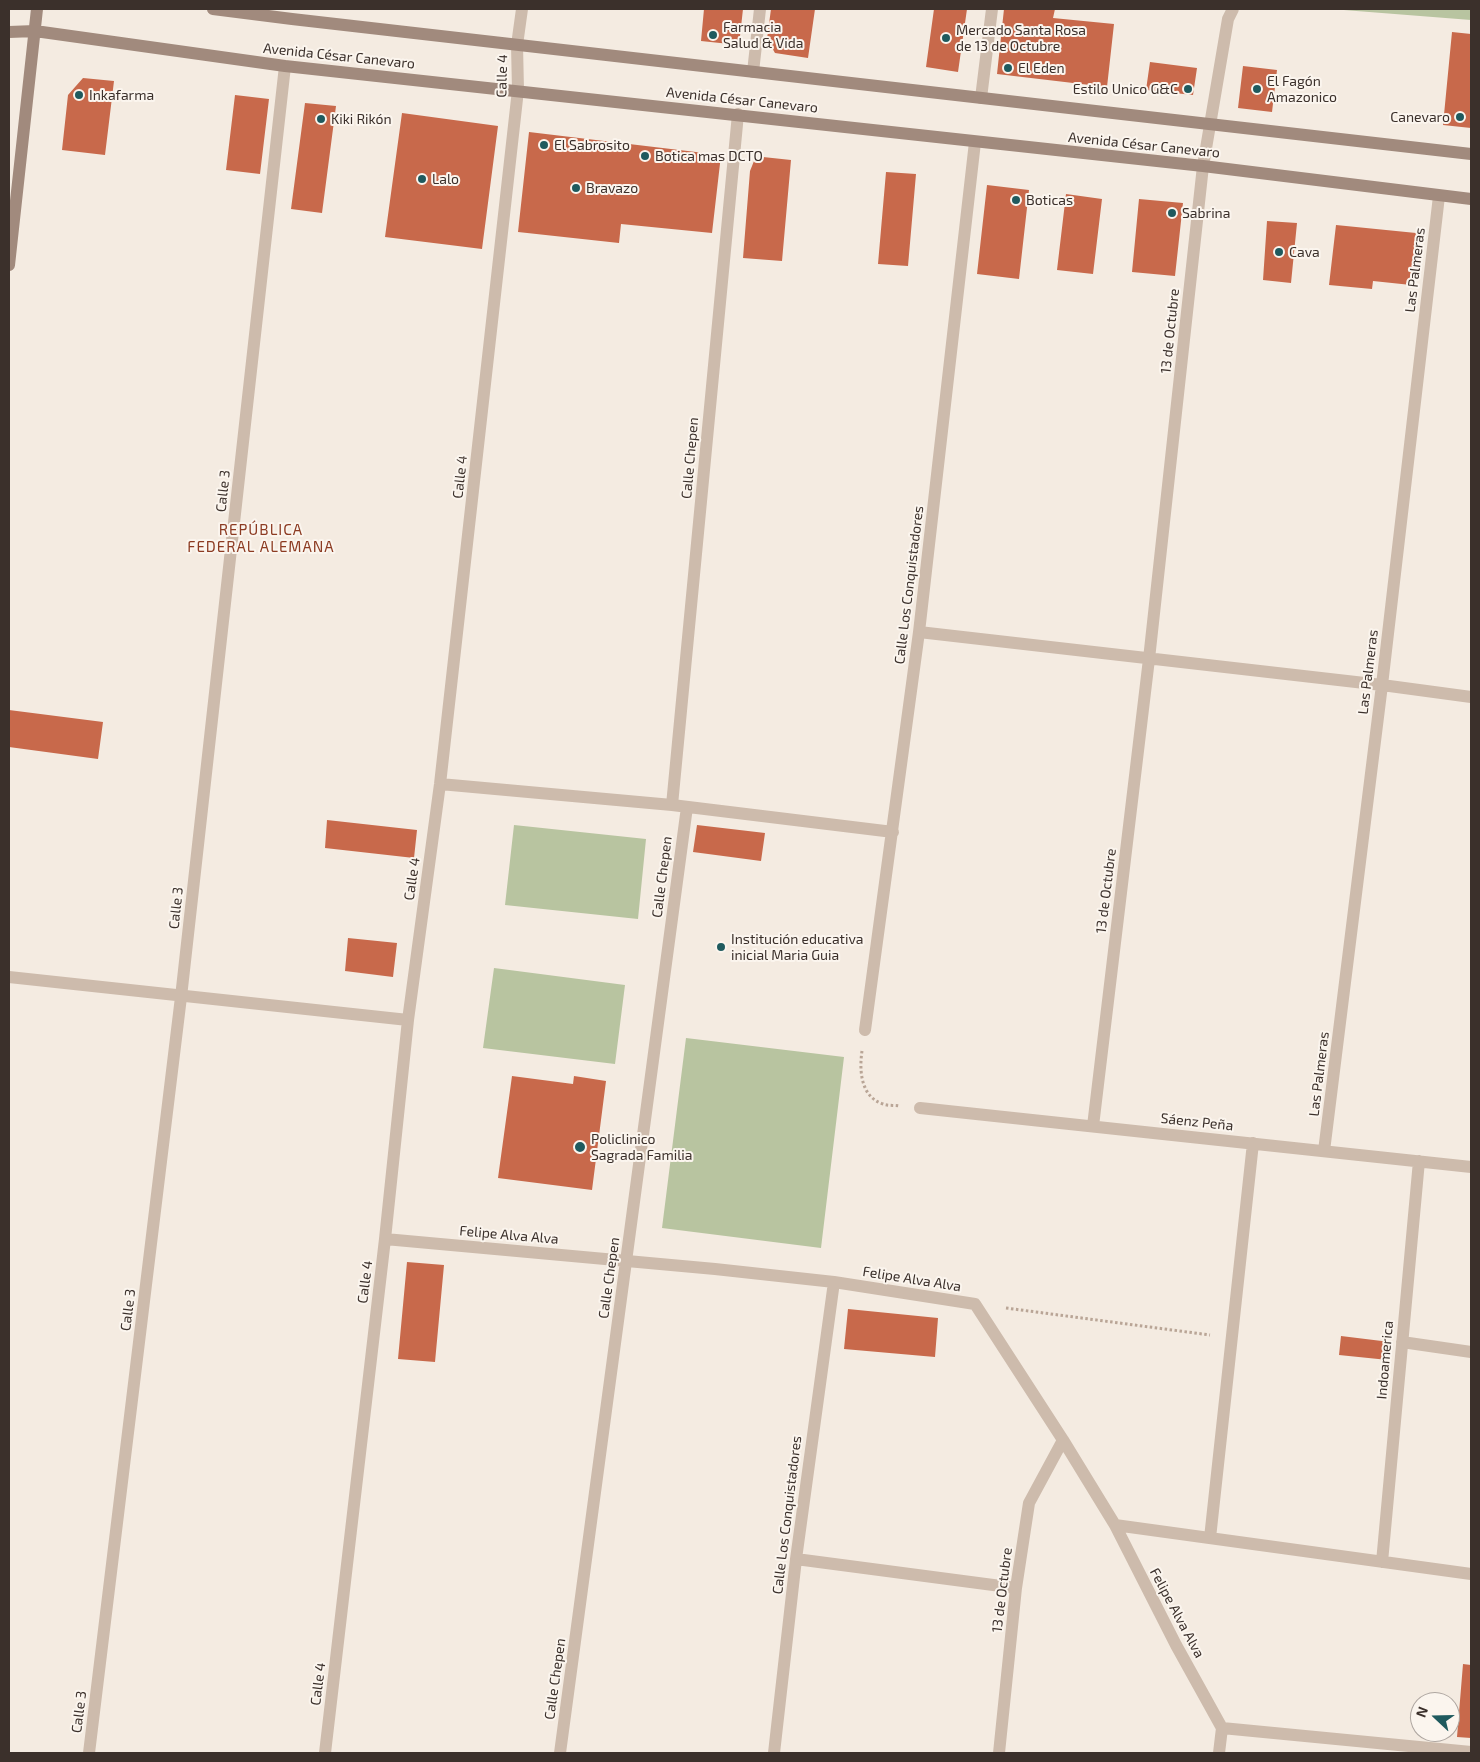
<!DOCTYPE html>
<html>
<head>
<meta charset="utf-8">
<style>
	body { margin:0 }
	#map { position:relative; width:1480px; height:1762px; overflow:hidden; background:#f4ebe1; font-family:"Exo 2",sans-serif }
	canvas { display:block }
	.frame { position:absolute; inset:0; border:10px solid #3b302b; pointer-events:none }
	.north { position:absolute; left:1410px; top:1692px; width:50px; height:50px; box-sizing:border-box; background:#fbf5ee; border:1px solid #aea6a0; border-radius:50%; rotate:291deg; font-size:14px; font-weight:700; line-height:20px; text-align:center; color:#3b302b }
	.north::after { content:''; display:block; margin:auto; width:18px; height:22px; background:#1f5a5e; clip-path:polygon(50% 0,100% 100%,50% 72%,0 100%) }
</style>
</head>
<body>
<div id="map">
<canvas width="1480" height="1762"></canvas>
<div class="frame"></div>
<div class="north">N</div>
</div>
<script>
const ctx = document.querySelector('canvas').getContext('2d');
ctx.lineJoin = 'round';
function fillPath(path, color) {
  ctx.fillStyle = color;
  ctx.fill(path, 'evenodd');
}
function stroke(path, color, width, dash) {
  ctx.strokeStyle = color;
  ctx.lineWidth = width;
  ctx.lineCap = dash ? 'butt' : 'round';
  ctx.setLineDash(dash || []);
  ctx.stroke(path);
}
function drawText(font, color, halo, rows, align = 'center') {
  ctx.font = font + ' "Exo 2",sans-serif';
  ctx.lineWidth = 4;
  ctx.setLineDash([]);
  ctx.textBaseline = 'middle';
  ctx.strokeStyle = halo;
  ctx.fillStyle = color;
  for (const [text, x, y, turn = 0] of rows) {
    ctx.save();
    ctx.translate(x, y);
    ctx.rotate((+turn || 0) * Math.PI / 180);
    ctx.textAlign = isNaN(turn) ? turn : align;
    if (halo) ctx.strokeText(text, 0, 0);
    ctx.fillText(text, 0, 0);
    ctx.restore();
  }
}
const green = new Path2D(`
	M1331,9H1471V20Z
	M514,825L646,839L638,919L505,905Z
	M494,968L625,985L615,1064L483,1048Z
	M686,1038L844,1057L821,1248L662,1228Z`);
const building = new Path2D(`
	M704,9H743L739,45L701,41Z
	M771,9H815L808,58L775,53L767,39Z
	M934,9H967L958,72L926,67Z
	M1004,9H1055L1053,18L1114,24L1107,87L997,74Z
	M1452,32L1471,34V128L1443,125Z
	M1150,62L1197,68L1193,95L1146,90Z
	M1243,66L1277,70L1272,112L1238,108Z
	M83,78L114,81L105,155L62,150L68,95Z
	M235,95L269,99L260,174L226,170Z
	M305,103L336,106L322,213L291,209Z
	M402,113L498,126L482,249L385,237Z
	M529,132L721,155L712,233L621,224L619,243L518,232Z
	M763,157L791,160L782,261L743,258L750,171L754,161Z
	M886,172L916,174L908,266L878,264Z
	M987,185L1029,190L1019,279L977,274Z
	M1066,194L1102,199L1093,274L1057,270Z
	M1139,199L1183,203L1175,276L1132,272Z
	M1267,221L1297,223L1291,283L1263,280Z
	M1336,225L1416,233L1411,285L1373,281L1372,289L1329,285Z
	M9,710L103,722L98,759L9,747Z
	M327,820L417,830L414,858L325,848Z
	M697,825L765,833L761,861L693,852Z
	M348,938L397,943L393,977L345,971Z
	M512,1076L573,1084L574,1076L606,1081L592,1190L498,1178Z
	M407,1262L444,1265L435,1362L398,1359Z
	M848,1309L938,1318L935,1357L844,1349Z
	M1341,1336L1390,1342L1388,1360L1339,1355Z
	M1463,1664L1471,1665V1738L1457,1737Z`);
const path = new Path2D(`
	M862,1051C859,1071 861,1097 883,1104C888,1106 894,1105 899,1106
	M1006,1308L1210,1335`);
const street = new Path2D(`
	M753,72L760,9
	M981,98L992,9
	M919,632L1382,685L1471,697
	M440,784L672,805L893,832
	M672,805L738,114
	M9,977L408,1020
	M865,1030L919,632L975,142
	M920,1108L1471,1167
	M1093,1126L1149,659L1203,166L1228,19L1233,9
	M1324,1151L1382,685L1439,196
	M385,1239L715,1269L834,1282L975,1304L1063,1440L1115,1525L1176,1645L1222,1728
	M1402,1342L1471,1352
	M1115,1525L1471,1574
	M1210,1538L1253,1143
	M796,1559L1016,1588
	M1382,1562L1419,1161
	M1222,1728L1471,1752
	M89,1753L181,997L285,66
	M325,1753L385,1239L408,1020L440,784L518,90L517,45L522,9
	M560,1753L687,807
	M774,1753L796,1559L834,1282
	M999,1753L1016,1588L1029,1503L1063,1440
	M1219,1753L1222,1728`);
const secondary = new Path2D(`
	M213,9L292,19L1471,154
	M9,32L35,31L285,66L1203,166L1471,199
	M9,265L37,9`);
const markers = [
	[713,35,5,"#1f5a5e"],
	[946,38,5,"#1f5a5e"],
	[1008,68,5,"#1f5a5e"],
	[1188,89,5,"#1f5a5e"],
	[1257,89,5,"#1f5a5e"],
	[79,95,5,"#1f5a5e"],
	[1460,117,5,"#1f5a5e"],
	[321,119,5,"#1f5a5e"],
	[544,145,5,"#1f5a5e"],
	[645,156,5,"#1f5a5e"],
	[422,179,5,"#1f5a5e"],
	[576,188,5,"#1f5a5e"],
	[1016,200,5,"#1f5a5e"],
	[1172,213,5,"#1f5a5e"],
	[1279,252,5,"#1f5a5e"],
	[721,947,5,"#1f5a5e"],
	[580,1147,6,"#1f5a5e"]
];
const poiNames = [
	["Farmacia",723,27],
	["Salud & Vida",723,43],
	["Mercado Santa Rosa",956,30],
	["de 13 de Octubre",956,46],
	["El Eden",1018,68],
	["El Fagón",1267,81],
	["Amazonico",1267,97],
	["Estilo Unico G&C",1178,89,"right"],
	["Inkafarma",89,95],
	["Canevaro",1450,117,"right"],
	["Kiki Rikón",331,119],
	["El Sabrosito",554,145],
	["Botica mas DCTO",655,156],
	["Lalo",432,179],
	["Bravazo",586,188],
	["Boticas",1026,200],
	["Sabrina",1182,213],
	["Cava",1289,252],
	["Institución educativa",731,939],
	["inicial Maria Guia",731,955],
	["Policlinico",591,1139],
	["Sagrada Familia",591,1155]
];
const streetNames = [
	["Avenida César Canevaro",339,56,6],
	["Calle 4",502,76,-89],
	["Avenida César Canevaro",742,100,6],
	["Avenida César Canevaro",1144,145,6],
	["Las Palmeras",1415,270,-83],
	["13 de Octubre",1170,331,-84],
	["Calle Chepen",690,458,-85],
	["Calle 4",460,477,-84],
	["Calle 3",223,491,-84],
	["Calle Los Conquistadores",909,585,-83],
	["Las Palmeras",1368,672,-83],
	["Calle Chepen",662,877,-83],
	["Calle 4",412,879,-82],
	["13 de Octubre",1106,891,-83],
	["Calle 3",176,908,-84],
	["Las Palmeras",1319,1074,-83],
	["Sáenz Peña",1197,1122,6],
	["Felipe Alva Alva",509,1235,5],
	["Calle Chepen",609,1278,-82],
	["Felipe Alva Alva",912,1279,9],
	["Calle 4",365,1282,-83],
	["Calle 3",128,1310,-83],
	["Indoamerica",1385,1360,-85],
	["Calle Los Conquistadores",787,1515,-83],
	["13 de Octubre",1002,1590,-83],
	["Felipe Alva Alva",1177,1613,62],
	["Calle Chepen",555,1679,-82],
	["Calle 4",318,1684,-83],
	["Calle 3",79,1712,-83]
];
const neighbourhoodNames = [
	["REPÚBLICA",261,530],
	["FEDERAL ALEMANA",261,547]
];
fillPath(green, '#b8c4a0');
fillPath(building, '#c8694b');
stroke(path, '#b9a596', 3, [2.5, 2.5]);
stroke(street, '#cdbbac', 12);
stroke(secondary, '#a18a7d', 12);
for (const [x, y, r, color] of markers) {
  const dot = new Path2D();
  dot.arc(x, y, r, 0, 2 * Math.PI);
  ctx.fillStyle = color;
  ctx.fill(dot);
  stroke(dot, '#fbf5ee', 2);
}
drawText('14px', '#3b302b', '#fbf5ee', poiNames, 'left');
drawText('14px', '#3b302b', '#fbf5ee', streetNames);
ctx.letterSpacing = '1px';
drawText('15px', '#8c3b22', '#fbf5ee', neighbourhoodNames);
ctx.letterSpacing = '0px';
</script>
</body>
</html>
